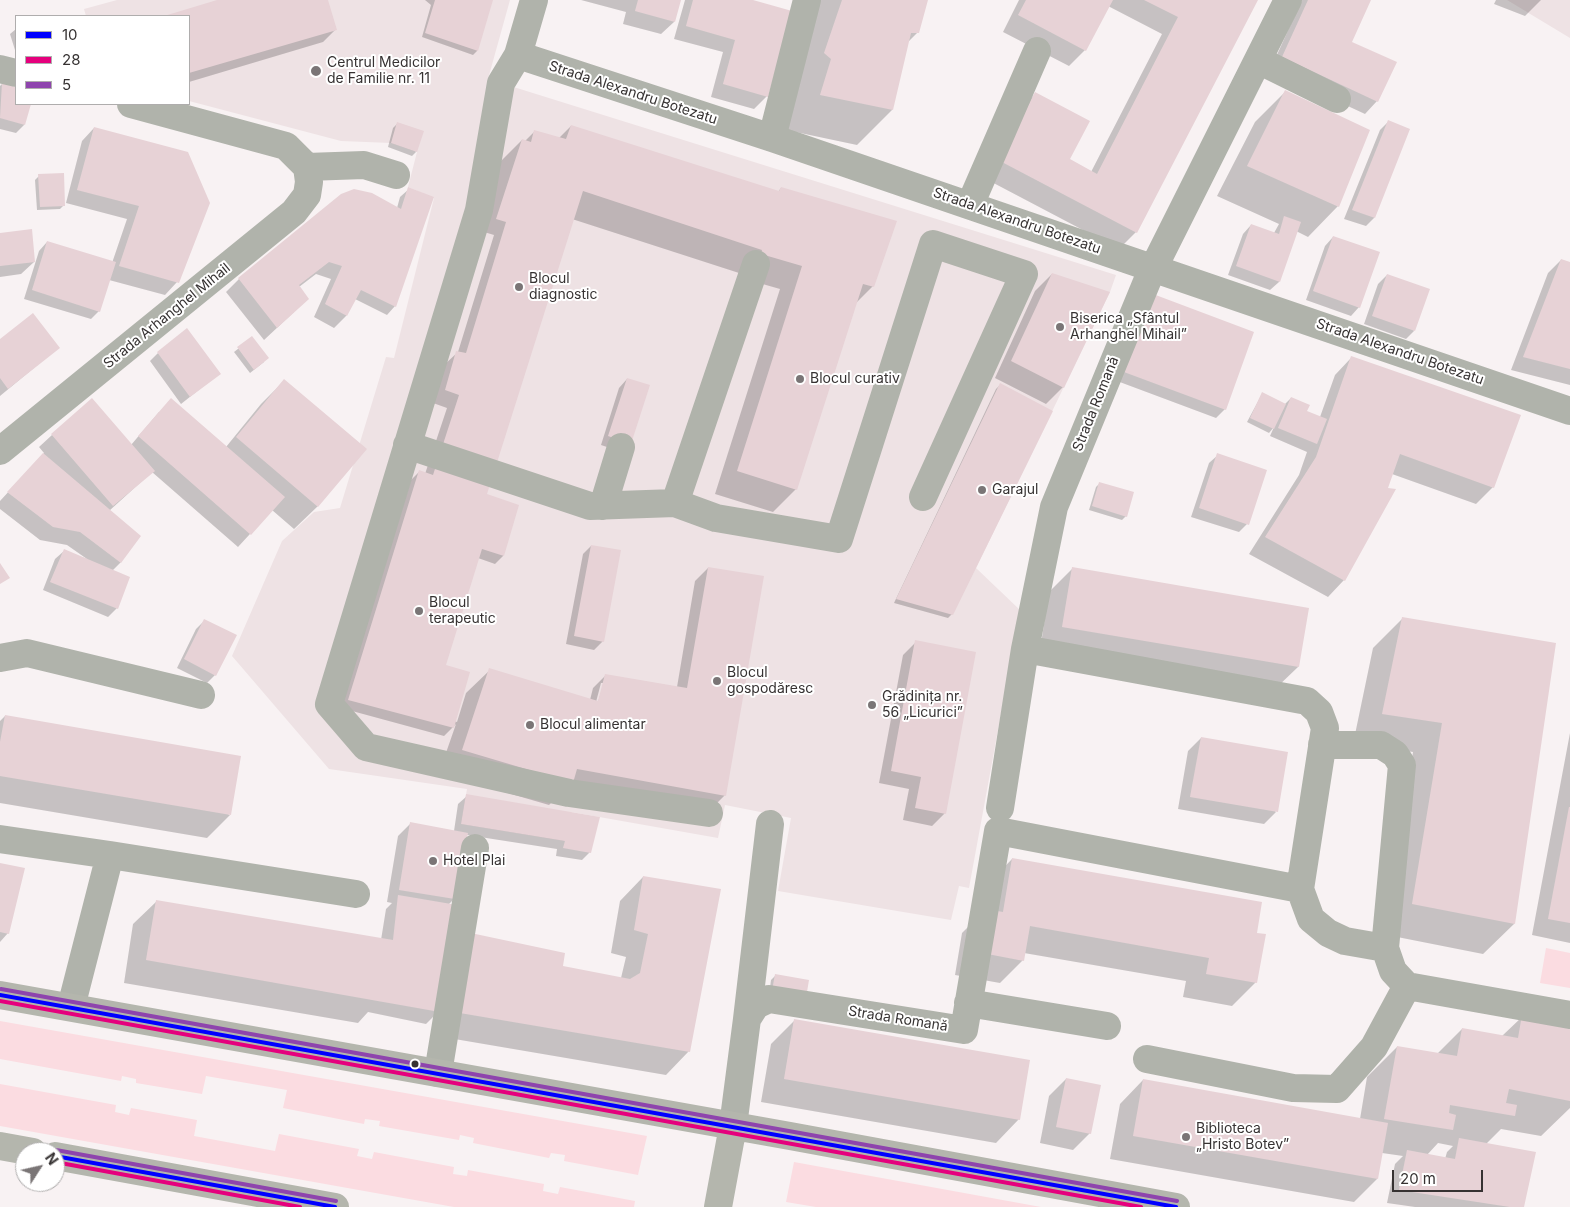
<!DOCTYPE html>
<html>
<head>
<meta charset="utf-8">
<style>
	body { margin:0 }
	#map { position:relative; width:1570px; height:1207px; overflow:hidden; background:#f8f2f3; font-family:Inter,sans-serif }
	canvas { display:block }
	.legend { position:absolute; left:15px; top:15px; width:175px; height:90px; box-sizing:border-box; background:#fff; border:1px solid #afadad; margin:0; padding:6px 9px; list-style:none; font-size:15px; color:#363232 }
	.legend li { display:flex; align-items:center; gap:10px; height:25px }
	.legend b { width:25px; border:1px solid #afadad }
	.north { position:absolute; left:15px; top:1142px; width:50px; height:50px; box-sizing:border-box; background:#fff; border:1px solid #afadad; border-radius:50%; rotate:55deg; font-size:14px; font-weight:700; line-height:20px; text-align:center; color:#363232 }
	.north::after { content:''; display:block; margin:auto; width:18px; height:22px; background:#7a7576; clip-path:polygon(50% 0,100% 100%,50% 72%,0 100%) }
	.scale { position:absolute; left:1392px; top:1170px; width:91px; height:22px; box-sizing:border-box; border:2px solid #363232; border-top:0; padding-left:6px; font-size:15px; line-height:18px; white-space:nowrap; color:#363232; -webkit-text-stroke:4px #fff; paint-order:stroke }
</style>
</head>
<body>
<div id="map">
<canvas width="1570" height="1207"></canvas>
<ul class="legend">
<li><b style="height:6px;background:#00f"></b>10</li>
<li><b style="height:6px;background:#e5007d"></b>28</li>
<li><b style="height:6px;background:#8e44ad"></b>5</li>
</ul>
<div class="north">N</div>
<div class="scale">20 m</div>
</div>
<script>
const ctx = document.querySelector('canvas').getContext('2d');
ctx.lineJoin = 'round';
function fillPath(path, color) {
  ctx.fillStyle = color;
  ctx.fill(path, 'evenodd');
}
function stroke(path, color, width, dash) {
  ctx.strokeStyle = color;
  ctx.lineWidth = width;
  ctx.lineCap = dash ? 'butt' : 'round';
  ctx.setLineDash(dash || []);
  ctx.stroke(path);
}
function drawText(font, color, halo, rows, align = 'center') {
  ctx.font = font + ' Inter,sans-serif';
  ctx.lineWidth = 4;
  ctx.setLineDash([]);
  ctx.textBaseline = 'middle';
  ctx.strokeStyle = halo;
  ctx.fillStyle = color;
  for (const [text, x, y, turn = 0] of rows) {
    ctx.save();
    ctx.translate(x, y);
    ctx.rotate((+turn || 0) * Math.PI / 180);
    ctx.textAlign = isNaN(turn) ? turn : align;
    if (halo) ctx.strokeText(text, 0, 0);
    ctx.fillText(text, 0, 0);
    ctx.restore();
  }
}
const built = new Path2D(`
	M117,0H510L488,79L1116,275L1110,292L976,568L1020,610L969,888L959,886L951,920L778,891L791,818L725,805L718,838L571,812L565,841L461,824L467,789L329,769L232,656L282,541L314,512L340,508L386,357L394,358L434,198L408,187L417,152L391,143L341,141L189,101V16H86L84,9Z
	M1507,0H1570V38Z`);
const green = new Path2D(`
	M1546,948L1570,953V988L1540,983Z
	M0,1021L647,1136L638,1175L564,1161L565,1155L551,1153L549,1158L473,1143L474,1138L460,1135L459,1140L379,1126L380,1121L365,1119L364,1124L283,1108L287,1090L206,1076L202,1094L136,1083V1079L122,1076L121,1081L0,1059Z
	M0,1084L116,1105L115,1112L129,1115L131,1108L197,1120L194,1136L275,1151L279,1134L359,1149L357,1156L372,1159L374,1152L454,1167L453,1174L467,1176L468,1170L544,1184L543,1191L558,1194L560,1187L635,1201L634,1207H454L0,1126Z
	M794,1162L1041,1207H816L786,1202Z`);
const shadow = new Path2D(`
	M222,0H327L336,29L323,42L189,82V16H167Z
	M425,0H492L477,51L473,55L422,37L431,5Z
	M581,0H680L674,22L661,34L623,24L626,12Z
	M685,0H749L767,96L754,109L711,97L723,52L674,39Z
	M819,0H926L918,32L908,42L892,110L857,145L786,130Z
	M1019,0H1256L1136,232L1119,249L984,178L1019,111L1035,94L1068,160L1091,172L1162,34L1108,6L1085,50L1069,66L1003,32Z
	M1302,0H1370L1350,42L1377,101L1365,114L1270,70Z
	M1496,0H1541L1525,16L1494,4Z
	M16,29V50H15L10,34Z
	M2,84L16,88V104H30L24,125L16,133L0,129V86Z
	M1285,92L1368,131L1338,206L1308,237L1296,231L1279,282L1270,290L1228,275L1243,234L1251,225L1274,233L1279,224L1217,196L1255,122Z
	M1388,122L1408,130L1374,218L1366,226L1344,219L1380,130Z
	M397,124L416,152L412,156L388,147L393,128Z
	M571,126L778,192L781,188L873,286L855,304L796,489L773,512L715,494L780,289L738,277L739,273L572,219L485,495L518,506L503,556L495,564L478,558L445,665L454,721L457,722L466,693L490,670L590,700L593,688L606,675L677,687L695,581L708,568L725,795L712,808L571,783L549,805L439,773L456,724L444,736L341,708L411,480L419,472L425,474L447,408L433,403L444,365L458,352L494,235L484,232L499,163L522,140L525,141L535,131L559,138ZM601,683H604L598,702H596Z
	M94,128L187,153L177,282L165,295L109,280L99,311L91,319L24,299L39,251L47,242L112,263L127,219L66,203L82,141Z
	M39,176L64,205L60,209L37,210L35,180Z
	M409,189L395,306L387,315L355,299L346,316L334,328L314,317L331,279L316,274L299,287L294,312L264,340L226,292L239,279L397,208L400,197Z
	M0,234L34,262L21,274L0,277Z
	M1333,237L1359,307L1351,316L1306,300L1325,246Z
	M1561,260L1570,263V385L1511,370L1548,273Z
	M1052,274L1063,387L1046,404L995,378L1035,291Z
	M1387,275L1414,331L1406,339L1364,324L1378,284Z
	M1145,304L1225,409L1216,418L1117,381Z
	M252,338L264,362L250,373L234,352Z
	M0,341L58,348L0,396Z
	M158,353L220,373L181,404L150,361Z
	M1351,358L1493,487L1476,504L1392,474L1344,580L1328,597L1249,554L1299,475L1307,452L1270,436L1274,427L1269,433L1247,422L1262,394L1284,405L1291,398L1305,411L1320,417L1335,375Z
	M627,379L622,452L601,445L619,388Z
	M284,381L318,506L294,529L272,510L238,547L152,472L109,511L121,562L112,571L117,608L108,617L43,590L55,559L64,551L87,559L67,545L40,540L0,509V501L44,453L39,447L52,435L131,445L159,412L226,447L261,404Z
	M1000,385L952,614L948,618L894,603L996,389Z
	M1218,455L1247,524L1239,532L1191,517L1209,463Z
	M1100,483L1126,516L1122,520L1089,510L1096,487Z
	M591,546L603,641L594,650L566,644L583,554Z
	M1073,568L1308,609L1298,667L1274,690L1040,650L1049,592Z
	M1403,618L1554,644L1514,924L1483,954L1382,934L1413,752L1353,744L1373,648Z
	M205,620L215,675L207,683L177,668L196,629Z
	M916,642L945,813L932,826L903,820L909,789L879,783L903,655Z
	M5,716L230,815L207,838L0,803V721Z
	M1570,733V943L1532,935Z
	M1201,738L1276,812L1264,824L1178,809L1188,751Z
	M467,796L590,852L582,860L556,856L557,849L467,835L454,899L448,905L449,937L562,967L621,978L626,957L611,953L620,901L643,877L689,1051L666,1075L431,1035L434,1016L426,1024L368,1012L358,1023L124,983L133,924L157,901L381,940L386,909L392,903L387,902L398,836L411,823L454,831L458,804Z
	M1012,859L1255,934L1256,982L1232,1006L1183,997L1186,981L1024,953L1023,960L1000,983L955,975L962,933L984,911L989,883Z
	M0,864L8,933L0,942Z
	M775,976L805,997L769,995L771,980Z
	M1523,1016L1570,1025V1108L1541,1136L1501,1129L1486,1144L1523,1207H1415L1387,1203L1395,1164L1403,1156L1382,1153L1377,1179L1354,1202L1110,1159L1120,1104L1143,1080L1360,1119L1367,1077L1397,1047L1437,1054L1462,1029L1502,1036ZM1438,1143L1453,1146L1447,1152L1445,1159L1427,1155Z
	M794,1021L1019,1119L996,1143L761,1102L771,1044Z
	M1066,1079L1090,1133L1073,1150L1040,1143L1049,1096Z`);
const building = new Path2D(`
	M217,0H328L337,30L189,73V16H164Z
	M435,0H493L478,51L425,33Z
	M638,0H681L675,22L635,11Z
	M693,0H753L792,11L768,97L723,84L735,40L686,26Z
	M842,0H928L919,33H911L893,110L820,95L831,59L824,53Z
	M1026,0H1113L1086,51L1018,15Z
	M1144,0H1258L1137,233L1000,161L1035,92L1090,121L1070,159L1097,174L1178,17Z
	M1308,0H1371L1352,42L1397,62L1378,102L1282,57Z
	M2,83L16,87V104H31L25,125L0,118Z
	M1285,90L1370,130L1339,207L1247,166Z
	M1388,120L1410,129L1375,218L1352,210Z
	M397,122L424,131L417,152L391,143Z
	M571,125L779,191L781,187L897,221L874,287L863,284L797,490L737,471L802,266L761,254L762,250L583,191L487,494L519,505L504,556L482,549L446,665L470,672L454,728L348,700L419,470L433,475L459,395L445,390L456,351L466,353L506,222L496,219L522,139L531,142L534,130L566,139Z
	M94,127L188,152L210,203L179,283L119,266L139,206L77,190Z
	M64,173L65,206L40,207L38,174Z
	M408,187L434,197L396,307L361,290L347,316L325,304L342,266L329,262L299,285L309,299L277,328L238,278L341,194L354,189L372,193L401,209Z
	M1284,216L1301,222L1280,282L1236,266L1251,224L1279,234Z
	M32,229L35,262L0,266V233Z
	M1333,236L1380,252L1360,308L1313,291Z
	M47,241L116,262L100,312L32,290Z
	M1561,259L1570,262V369L1523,357Z
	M1052,273L1110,292L1064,388L1011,361Z
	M1387,274L1430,289L1415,331L1372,316Z
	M1153,294L1254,332L1226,410L1124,372Z
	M33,313L60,348L8,389L0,378V339Z
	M187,328L221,374L190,397L157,352Z
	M252,336L269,358L254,370L237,347Z
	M1351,356L1521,415L1494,488L1400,454L1388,488L1396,489L1345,581L1265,537L1316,457Z
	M627,378L650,385L631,444L608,436Z
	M284,379L367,449L318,507L236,437Z
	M1000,383L1053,411L953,615L896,599Z
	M1262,392L1286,404L1274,429L1250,418Z
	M1291,397L1310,405L1307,411L1327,419L1317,444L1278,428Z
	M92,398L155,471L113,506L51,434Z
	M171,398L285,497L251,535L138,436Z
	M43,453L141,536L121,563L80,532L53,527L7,492Z
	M1217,453L1267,470L1249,525L1199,508Z
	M1099,482L1134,492L1127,517L1092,506Z
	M591,545L621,550L604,642L574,636Z
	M64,549L130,577L118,609L50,582Z
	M0,563L10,578L0,584Z
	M708,567L764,576L726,796L577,769L573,783L462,750L489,668L598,701L605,674L687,688Z
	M1072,567L1309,608L1299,667L1062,627Z
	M1402,617L1556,643L1515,924L1412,904L1442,723L1382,714Z
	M204,619L237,635L216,676L184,659Z
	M915,640L976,652L946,814L915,808L921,777L891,771Z
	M5,715L241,756L231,815L0,776V742Z
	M1201,737L1288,752L1278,812L1190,797Z
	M466,794L600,817L591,853L563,848L565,841L461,824Z
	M1569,807H1570V923L1548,919Z
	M410,822L468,833L455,899L399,890Z
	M1012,858L1262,902L1257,933L1266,934L1257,983L1206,974L1209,958L1030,926L1024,961L977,952L985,909L1003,912Z
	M0,863L25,868L9,934L0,932Z
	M643,876L721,889L690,1052L454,1012L466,932L565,953L563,966L630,979L640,973L648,934L634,930Z
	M398,895L457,905L440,1012L146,960L156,900L393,940Z
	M775,974L809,980L806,998L772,991Z
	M1522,1015L1570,1024V1101L1509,1089L1506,1103L1517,1105L1515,1116L1450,1105L1449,1113L1456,1115L1453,1130L1384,1119L1397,1046L1457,1056L1462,1028L1518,1038Z
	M794,1019L1030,1060L1020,1120L784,1079Z
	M1066,1078L1101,1085L1091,1134L1056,1127Z
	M1143,1079L1388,1123L1378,1179L1133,1136Z
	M1459,1138L1536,1152L1524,1207H1510L1399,1190L1407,1150L1455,1159Z`);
const minor = new Path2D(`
	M534,0L518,55L772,138L1570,411
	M518,55L501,83L479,210L329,704L366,747L569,793L709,813
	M1258,60L1337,99
	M0,69L16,73
	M772,138L807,0
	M307,167L364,165L396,175
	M970,205L1037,51
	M407,445L590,506L675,503L716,518L839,539L933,244L1024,274L923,497
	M0,451L294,212L307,195L309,182L307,167L286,146L131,104
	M675,503L756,264
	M603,506L621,447
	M1025,649L1307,701L1319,712L1325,728L1300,889L1311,919L1328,933L1345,941L1385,948
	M0,658L27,653L201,695
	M1322,745H1381L1395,754L1402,765L1385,948L1393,971L1407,986L1570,1015
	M1000,808L1025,649L1054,507L1148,279L1288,0
	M0,839L110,855
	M968,1003L1107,1026
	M71,1007L110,855L356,894
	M747,1019L770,824
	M1147,1059L1293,1088L1337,1089L1374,1047L1407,986
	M438,1073L475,848
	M733,1126L747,1019L756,1005L769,999L964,1030L998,831L1300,889`);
const major = new Path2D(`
	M0,995L790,1136L1176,1207
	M0,1146L33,1152
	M55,1156L335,1207
	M718,1207L733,1126`);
const bus1 = new Path2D(`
	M0,995L1176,1207
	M55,1156L335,1207`);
const bus2 = new Path2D(`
	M0,1001L1141,1207
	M55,1162L300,1207`);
const bus3 = new Path2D(`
	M1,989L1177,1201
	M56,1150L336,1201`);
const markers = [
	[316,71,6,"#7a7576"],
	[519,287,5,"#7a7576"],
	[1060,327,5,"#7a7576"],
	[800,379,5,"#7a7576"],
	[982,490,5,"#7a7576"],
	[419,611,5,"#7a7576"],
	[717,681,5,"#7a7576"],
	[872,705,5,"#7a7576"],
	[530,725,5,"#7a7576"],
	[433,861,5,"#7a7576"],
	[415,1064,4.5,"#363232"],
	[1186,1137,5,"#7a7576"]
];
const poiNames = [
	["Centrul Medicilor",327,63],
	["de Familie nr. 11",327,79],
	["Blocul",529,279],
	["diagnostic",529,295],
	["Biserica „Sfântul",1070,319],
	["Arhanghel Mihail”",1070,335],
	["Blocul curativ",810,379],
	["Garajul",992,490],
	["Blocul",429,603],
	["terapeutic",429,619],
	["Blocul",727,673],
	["gospodăresc",727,689],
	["Grădinița nr.",882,697],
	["56 „Licurici”",882,713],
	["Blocul alimentar",540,725],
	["Hotel Plai",443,861],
	["Biblioteca",1196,1129],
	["„Hristo Botev”",1196,1145]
];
const streetNames = [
	["Strada Alexandru Botezatu",633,93,18],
	["Strada Alexandru Botezatu",1017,221,19],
	["Strada Arhanghel Mihail",167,316,-39],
	["Strada Alexandru Botezatu",1400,352,19],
	["Strada Romană",1096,404,-68],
	["Strada Romană",898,1019,9]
];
fillPath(built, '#eee2e4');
fillPath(green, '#fbdce1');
fillPath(shadow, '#0003');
fillPath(building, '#e7d2d6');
stroke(minor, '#b0b3ab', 28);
stroke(major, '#b4b6ad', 28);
stroke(bus1, '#00f', 4);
stroke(bus2, '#e5007d', 4);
stroke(bus3, '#8e44ad', 4);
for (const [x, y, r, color] of markers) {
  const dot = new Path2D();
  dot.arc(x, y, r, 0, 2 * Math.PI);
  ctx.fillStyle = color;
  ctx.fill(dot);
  stroke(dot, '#fff', 2);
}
drawText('14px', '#363232', '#fff', poiNames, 'left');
drawText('14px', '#363232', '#fff', streetNames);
</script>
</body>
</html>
